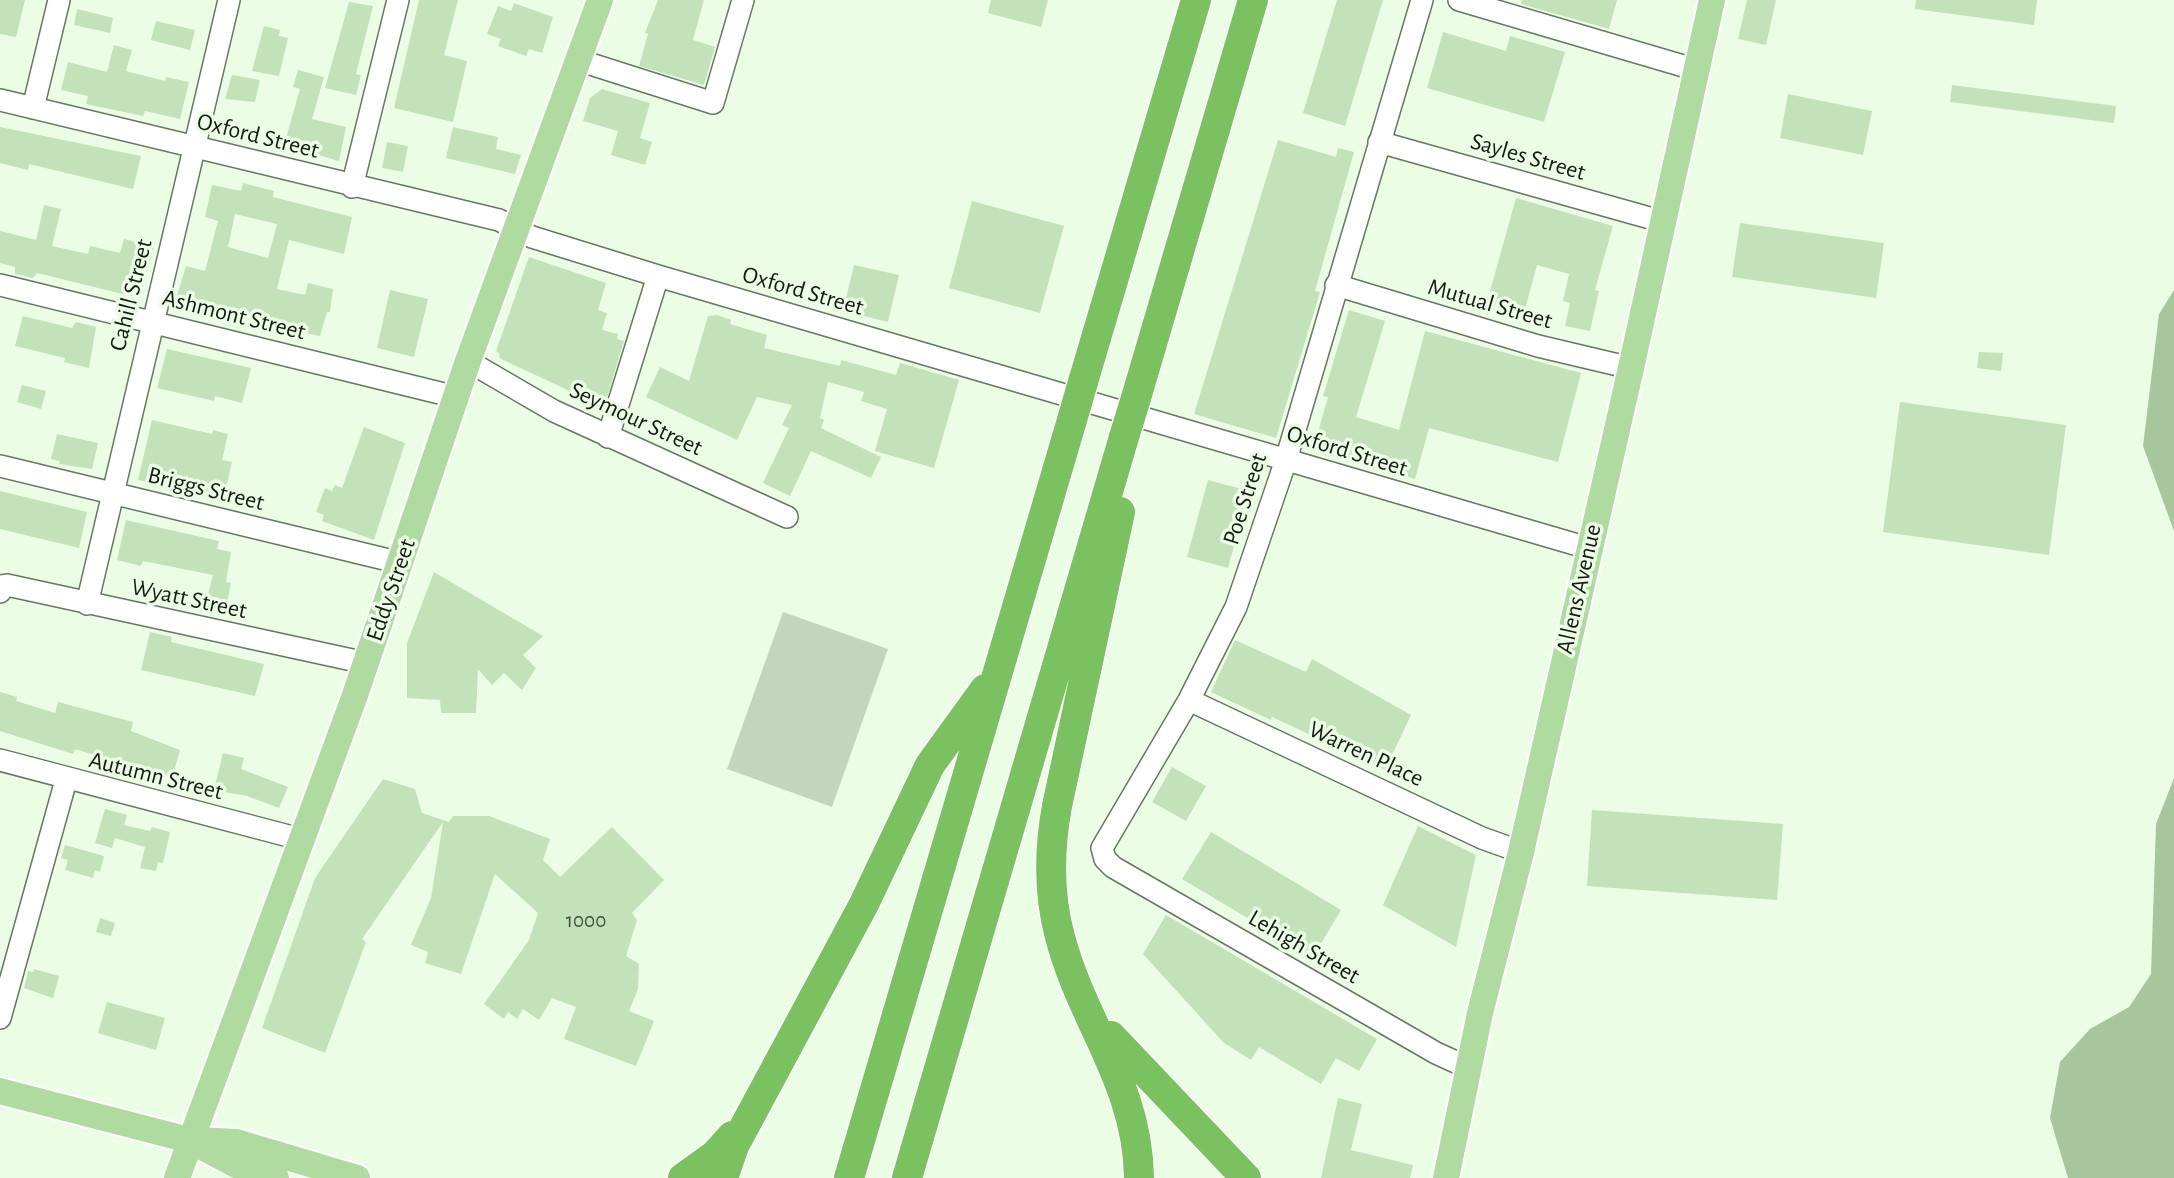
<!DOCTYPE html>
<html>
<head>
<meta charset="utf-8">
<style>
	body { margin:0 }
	canvas { display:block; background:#ecfde6 }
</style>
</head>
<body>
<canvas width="2174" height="1178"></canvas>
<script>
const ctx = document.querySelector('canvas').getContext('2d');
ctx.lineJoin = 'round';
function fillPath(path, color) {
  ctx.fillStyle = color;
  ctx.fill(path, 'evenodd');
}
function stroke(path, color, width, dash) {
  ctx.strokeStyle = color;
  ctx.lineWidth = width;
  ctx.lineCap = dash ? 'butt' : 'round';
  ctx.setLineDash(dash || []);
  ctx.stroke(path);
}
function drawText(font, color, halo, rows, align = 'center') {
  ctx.font = font + ' "Alegreya Sans",sans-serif';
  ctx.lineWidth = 7;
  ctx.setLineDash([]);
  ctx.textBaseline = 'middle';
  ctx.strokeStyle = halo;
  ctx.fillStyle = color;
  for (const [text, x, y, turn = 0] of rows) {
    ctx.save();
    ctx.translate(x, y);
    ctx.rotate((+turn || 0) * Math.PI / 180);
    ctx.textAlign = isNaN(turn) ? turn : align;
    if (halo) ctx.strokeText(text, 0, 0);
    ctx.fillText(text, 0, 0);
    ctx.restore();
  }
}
const green = new Path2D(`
	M783,612L888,649L832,807L727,769Z`);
const water = new Path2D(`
	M2174,290V531L2143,446L2159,314Z
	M2174,778V1178H2068L2050,1118L2060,1062L2090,1029L2129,1007L2151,974L2156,824Z`);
const building = new Path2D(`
	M0,0H25L16,37L0,34Z
	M419,0H458L444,55L467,61L453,122L394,108Z
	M658,0H704L693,40L715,47L704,85L639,66L648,34L645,33Z
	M991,0H1048L1041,27L988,13Z
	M1337,0H1383L1345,126L1303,113Z
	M1522,0H1617L1609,29L1521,4Z
	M1747,0H1776L1766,45L1738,39Z
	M1916,0H2037L2034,25L1915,9Z
	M349,2L373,6L356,74L361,75L356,95L325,88Z
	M514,3L553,17L542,53L529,49L526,56L498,46L501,39L487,34L498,6L511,11Z
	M77,9L113,18L110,33L74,25Z
	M156,21L195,30L190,50L151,40Z
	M264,26L280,30L279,36L288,38L279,76L252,71Z
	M1443,32L1506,51L1510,36L1565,52L1544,122L1427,88Z
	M114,45L132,50L126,71L165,81L166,77L189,82L180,119L145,111L143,116L86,104L88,96L61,90L68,62L107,72Z
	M298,70L324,77L312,119L346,127L339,161L284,145L300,89L293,87Z
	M232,75L260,80L255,102L225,99Z
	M1952,85L2116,106L2114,123L1950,102Z
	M602,89L650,103L640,138L652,142L645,165L611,155L618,131L583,121L590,98Z
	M1788,94L1872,111L1863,155L1780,138Z
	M0,127L141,156L133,189L29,164L28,170L0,163Z
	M453,127L498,137L496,149L521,155L515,174L446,158Z
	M1278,140L1336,157L1338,148L1354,152L1315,291L1320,292L1276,438L1194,414Z
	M387,142L408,146L403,172L382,168Z
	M243,183L274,191L273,197L352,217L344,254L289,240L277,289L305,295L308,283L333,289L330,312H327L320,336L268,325L265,319L180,306L176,299L186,266L205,271L218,221L205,217L212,185L241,191ZM235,214L277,224L268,258L228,247Z
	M1516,198L1613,226L1595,290L1599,291L1590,331L1565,326L1570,303L1563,301L1569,274L1537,265L1524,313L1487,302Z
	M972,201L1064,226L1040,313L949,288Z
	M44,205L61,209L52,246L88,254L90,246L120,253L124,239L154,247L139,298L37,273L33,278L15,274V267L0,263V231L36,240Z
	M1740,223L1884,243L1876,298L1732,277Z
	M529,257L606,283L598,310L607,313L602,330L618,334L617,339L624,341L604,407L499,358L500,354L496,351Z
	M854,265L899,275L888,322L843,311Z
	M390,290L428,299L414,357L377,348Z
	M1349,310L1385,321L1356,417L1399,430L1425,331L1581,373L1558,462L1429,428L1415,479L1313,450L1328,397L1323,396Z
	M717,315L731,320L730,324L767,335L764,348L840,366L841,360L896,375L900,363L959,380L934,468L875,451L887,409L861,401L864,392L828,382L820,418L824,420L821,428L881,457L871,478L811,451L790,496L763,483L789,428L782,425L792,405L757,397L737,440L646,397L660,367L689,381L708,316Z
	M23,316L72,328L76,322L96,327L89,368L64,362L65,358L15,346Z
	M167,349L251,368L242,403L215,396L214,401L157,388Z
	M1979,352L2003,353L2001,371L1977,368Z
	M22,385L46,391L41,409L17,402Z
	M1900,402L2066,425L2049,555L1883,532Z
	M152,420L212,434L213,430L228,434L222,460L232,462L224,497L138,480Z
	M364,427L405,443L374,540L322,521L324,515L316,512L325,488L332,491L335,485L342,488Z
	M57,434L98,443L92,469L59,464L60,461L51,459Z
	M1208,480L1249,491L1228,568L1187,557Z
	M0,491L87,512L79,548L0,529Z
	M126,520L219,541L217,549L231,552L226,582L231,583L225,611L205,606L213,575L143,561L141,566L117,560Z
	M434,572L543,636L523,655L536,668L522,690L504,673L492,685L478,669L476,713H441L440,700L407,698V643Z
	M150,632L172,637L171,642L264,664L255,696L141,670Z
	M1235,640L1306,672L1312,659L1411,715L1385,770L1272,717L1271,720L1211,692Z
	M0,692L17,697L16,701L55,713L58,702L133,722L131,731L180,750L173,775L163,776L75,749L73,754L0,731Z
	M223,753L244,758L241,769L288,787L279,808L247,796L214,790Z
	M1172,767L1206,786L1186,821L1152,802Z
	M383,779L415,789L422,813L449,822L453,816H489L550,839L543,860L560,877L612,827L664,880L632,913L637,920L626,956L639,964L638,989L629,1011L654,1021L636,1066L564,1039L576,1007L552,998L539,1020L523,1009L517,1019L508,1012L504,1019L484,1004L529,940L538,913L495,874L461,974L425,963L428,952L411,945L431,898L443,822L362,939L366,942L325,1053L262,1028L315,878Z
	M105,809L127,815L124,825L150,831L152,827L170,832L163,863L158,862L156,871L140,868L145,847L115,838L112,848L95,843Z
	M1592,810L1783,824L1777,900L1587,886Z
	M1418,826L1476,855L1456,947L1383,905Z
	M1211,832L1341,910L1313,957L1182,879Z
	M65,845L104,856L100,872L95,870L93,878L65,870L68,860L61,858Z
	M1166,915L1377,1039L1359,1071L1336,1058L1321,1084L1259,1047L1251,1060L1224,1043L1143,954Z
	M100,918L115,923L111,936L96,932Z
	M34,969L59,976L53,998L24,988L28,971L33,972Z
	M107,1002L165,1018L156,1050L98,1033Z
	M1338,1098L1362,1104L1351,1150L1413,1165L1410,1178H1321Z`);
const minor = new Path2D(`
	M1422,0L1286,460L1236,607L1189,700L1102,848L1105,859L1113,867L1436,1053L1471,1069
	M1459,0L1697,70
	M578,60L713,103L743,0
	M0,100L499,220L532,237L658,276L1588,548
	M33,108L59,0
	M1379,142L1664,222
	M352,187L398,0
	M0,285L456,397
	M1336,285L1538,346L1631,368
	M468,361L554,411L787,517
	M608,437L658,276
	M0,466L401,563
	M0,592L1,586L7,585L366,663
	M87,604L229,0
	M1189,700L1482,838L1521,852
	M0,760L300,839
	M0,1018L66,780`);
const major = new Path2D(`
	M0,1091L189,1140L242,1168L276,1178
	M198,1140L236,1142L357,1178
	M177,1178L354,698L468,361L600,0
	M1446,1178L1480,1013L1521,852L1631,368L1712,0`);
const highway = new Path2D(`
	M1083,382L1196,0
	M1136,398L1253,0
	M1120,512L1057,806C1049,850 1048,893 1060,937C1083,1024 1138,1084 1139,1178
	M1111,1036L1246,1178
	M683,1178L715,1155L732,1136
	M723,1178L734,1146L864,904L930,765L985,689
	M849,1178L1072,420
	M907,1178L1124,437`);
const highwayBridge = new Path2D(`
	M1072,420L1083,382
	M1124,437L1136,398`);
const numberNames = [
	["1000",586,921]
];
const streetNames = [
	["Oxford Street",258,136,14],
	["Sayles Street",1528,157,16],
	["Oxford Street",803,291,16],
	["Cahill Street",131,295,-76],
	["Mutual Street",1490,304,16],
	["Ashmont Street",234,315,14],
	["Seymour Street",636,419,25],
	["Oxford Street",1347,451,17],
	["Briggs Street",206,489,14],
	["Poe Street",1245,499,-72],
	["Allens Avenue",1579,589,-77],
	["Eddy Street",391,590,-71],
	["Wyatt Street",189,599,12],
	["Warren Place",1366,754,25],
	["Autumn Street",156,776,14],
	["Lehigh Street",1304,947,30]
];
fillPath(green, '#c3d6bd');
fillPath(water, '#a8c69d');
fillPath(building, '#c3e2b9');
stroke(minor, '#677762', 24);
stroke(major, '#fff', 30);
stroke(highway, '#fff', 33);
stroke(minor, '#fff', 21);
stroke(major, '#afdaa0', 26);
stroke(highway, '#7ac160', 30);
stroke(highwayBridge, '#fff', 33, []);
stroke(highwayBridge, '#7ac160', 30);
drawText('21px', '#404d3c', null, numberNames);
drawText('24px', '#151b13', '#ecfde6', streetNames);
</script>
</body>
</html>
